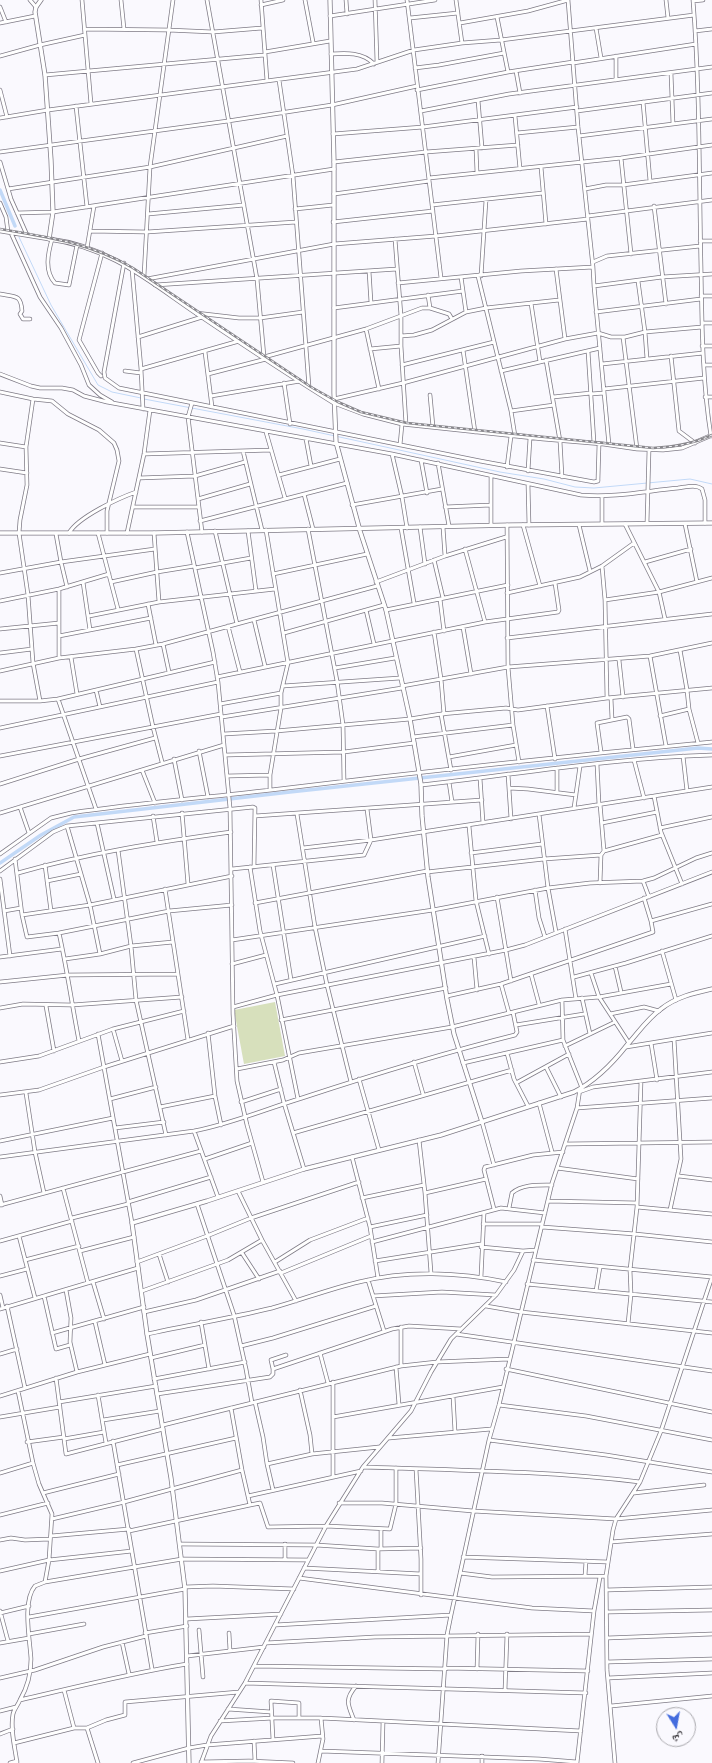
<!DOCTYPE html>
<html>
<head>
<meta charset="utf-8">
<style>
	body { margin:0 }
	#map { position:relative; width:712px; height:1763px; overflow:hidden; background:#faf9fe; font-family:"Roboto Serif","Noto Naskh Arabic",serif }
	canvas { display:block }
	.north { position:absolute; left:656px; top:1707px; width:40px; height:40px; box-sizing:border-box; background:#faf9fe; border:1px solid #abaaaf; border-radius:50%; rotate:169deg; font-size:11px; font-weight:700; line-height:16px; text-align:center; color:#353338 }
	.north::after { content:''; display:block; margin:auto; width:14px; height:18px; background:#446cde; clip-path:polygon(50% 0,100% 100%,50% 72%,0 100%) }
</style>
</head>
<body>
<div id="map">
<canvas width="712" height="1763"></canvas>
<div class="north">ش</div>
</div>
<script>
const ctx = document.querySelector('canvas').getContext('2d');
ctx.lineJoin = 'round';
function fillPath(path, color) {
  ctx.fillStyle = color;
  ctx.fill(path, 'evenodd');
}
function stroke(path, color, width, dash) {
  ctx.strokeStyle = color;
  ctx.lineWidth = width;
  ctx.lineCap = dash ? 'butt' : 'round';
  ctx.setLineDash(dash || []);
  ctx.stroke(path);
}
const green = new Path2D(`
	M275,1002L285,1056L244,1064L234,1010Z`);
const stream = new Path2D(`
	M19,237L51,305L98,385L112,392L141,398
	M144,399L303,429L500,472L544,479L575,487L594,488L690,479L712,484`);
const canal = new Path2D(`
	M0,190L15,226
	M0,863L41,835L74,817L290,792L698,748L712,749`);
const minor = new Path2D(`
	M30,0L36,7
	M82,0L91,104
	M121,0L124,29
	M207,0L257,279L264,357L366,329L422,308H430L449,314L452,319
	M261,0L267,81
	M305,0L313,42
	M346,0L347,14
	M375,0L377,62
	M407,0L441,278
	M456,0L462,43
	M568,0L578,127L593,267L594,286L609,445
	M666,0L668,18
	M693,0C700,89 699,178 701,267C702,324 702,380 711,436
	M693,1L703,0
	M261,5L283,0
	M0,7L6,22
	M330,16L435,0
	M497,17L508,72
	M410,18L458,13
	M0,23L35,16
	M460,23L528,11L568,0
	M596,28L601,58
	M85,29L168,30L213,32L262,28
	M695,31L712,29
	M265,52L330,41
	M331,54C346,53 363,52 374,64
	M0,56L40,45L85,35
	M616,56V80
	M573,63L696,44
	M415,68L439,65L504,53
	M516,71L520,93
	M671,73L673,124
	M45,75L264,55
	M279,80L293,176L309,387
	M0,90L7,117
	M417,90L508,72L573,62
	M478,100L482,148
	M643,102L650,181
	M76,106L87,207
	M421,111L509,94L712,67
	M577,111L712,93
	M515,116L520,169
	M0,118L48,110L357,69L414,50L462,43L501,40L694,15
	M517,133L578,127
	M333,134L423,127L577,107
	M579,136L712,119
	M476,149L477,173
	M0,152L228,121L332,105L417,86
	M621,158L631,254
	M0,162L11,199L27,235
	M334,162L426,152L518,145
	M541,167L546,224
	M429,178L621,158L712,145
	M8,189L150,167L287,136
	M585,189L606,185H623L712,173
	M334,194L429,181
	M0,203L6,217L8,232
	M432,205L543,193
	M654,206L666,304
	M295,209L333,205
	M17,213L53,212L334,169
	M148,214L244,205
	M588,216L712,200
	M333,222L433,211
	M0,231L49,239
	M90,231L147,232L296,222
	M11,233L40,297L61,328L81,365L89,385L100,395L112,402
	M52,239C48,253 44,271 55,283L69,285L77,245
	M395,239L401,316V346L406,424
	M700,241H712
	M87,248L94,206
	M593,262L607,256L700,246
	M124,263L104,372L105,378L119,388L480,461L594,482L598,481V479L599,444
	M132,269L141,369L143,409
	M556,269L565,339
	M369,271L371,303
	M144,276L150,167L173,0
	M478,276L511,411L515,436
	M481,276L486,200
	M461,277L466,312
	M147,279L334,244L436,236L588,219
	M398,283L521,271L593,267
	M155,285L397,269
	M594,286L662,277L712,274
	M0,294C15,297 21,294 22,311L20,314L23,319H30
	M428,295L430,308
	M701,296H712
	M531,303L540,362
	M334,308L463,291
	M596,312L701,299
	M196,313L239,318H260L303,312
	M702,323H712
	M366,329L379,389
	M401,336L414,335L432,330L466,312L486,308L559,300
	M138,337L202,317
	M623,337L637,449
	M702,346H712
	M370,349L401,346
	M463,350L475,432
	M588,351L594,443
	M205,352L212,407
	M671,356L679,431L695,443
	M647,359L645,332L702,327
	M546,360L560,441L562,477
	M602,364L703,353
	M402,365L494,342
	M704,365H712
	M141,369L239,341
	M125,371L141,373
	M501,371L600,348
	M0,374L31,386L40,388H62L73,390L84,396L107,402L392,454L581,495C614,498 646,491 678,488C686,487 696,484 702,489L705,500V523
	M208,374L266,359
	M101,376L98,373L79,340L102,253
	M284,383L290,424
	M604,389L704,378
	M0,392L33,399L52,401L68,414L99,430L114,443L117,450L119,461L107,511V533
	M591,394L604,393
	M430,395L433,427
	M211,396L300,381
	M553,397L591,393
	M705,397H712
	M33,399L26,447L27,485L20,520L19,533L28,595L33,663L40,701
	M334,399L403,383L565,339L598,333L611,337H625L645,332L638,281
	M192,403L188,417L202,532
	M334,403L363,414L402,424L543,439L603,444L637,449L663,450L682,448L712,435
	M511,411L554,405
	M266,432L285,498
	M306,439L311,466
	M0,443L26,447
	M400,445L402,424
	M243,451L262,530
	M144,454L271,450
	M392,454L402,497L407,528
	M421,460L427,493
	M438,463L449,526
	M507,467L511,436
	M0,469L27,473
	M528,471L530,438
	M279,475L340,459
	M139,478L195,476L245,462
	M528,484L529,525
	M304,494L313,529
	M198,499L250,484
	M352,505L442,489
	M133,507H198
	M445,507L491,505
	M200,521L347,483
	M647,523L649,450
	M602,524V496
	M625,524L659,592L665,619
	M685,524L697,582
	M491,525V477
	M507,525L508,667L513,725L519,762
	M523,525L540,586
	M579,525L590,571
	M420,527L425,564
	M443,527L445,556
	M401,528L414,603
	M308,529L337,681L343,725L344,781
	M266,530L288,663L281,693V708L270,775V790
	M215,531L237,624
	M248,531L256,591
	M187,532L213,652L218,682L230,808L233,1014L237,1081L247,1125L263,1182
	M69,533C78,517 119,498 136,492
	M98,533L118,609
	M127,533L144,454L150,410
	M154,533L159,602
	M56,534L61,562L67,587
	M465,549L485,622
	M434,560L443,598
	M645,562L691,549
	M602,566L605,600L607,698
	M195,568L251,558
	M0,573L61,562L155,549
	M273,574L367,554
	M83,582L90,630
	M111,582L157,572L194,566
	M376,582L445,556L506,537
	M59,589V658
	M507,593L580,577L602,566L634,543
	M440,599L444,631
	M605,600L659,592L712,578
	M0,601L59,589L109,574
	M148,604L156,645
	M366,610L374,644
	M386,610L508,585
	M89,616L159,602L275,589
	M254,620L265,666
	M228,626L240,672
	M463,627L471,674
	M0,629L59,623
	M434,632L441,679L444,714
	M284,633L384,605
	M59,636L151,618
	M507,638L712,614
	M163,644L169,672
	M136,649L153,727L162,762
	M680,650L687,690L689,709L698,743
	M0,653L32,649
	M650,656L666,746
	M71,657L77,694
	M619,660L623,697
	M335,668L395,658
	M0,671L59,658L136,649L163,644L377,586
	M217,677L485,622L558,612L559,610L555,583
	M283,686L400,678
	M402,686L508,667L650,656L712,643
	M96,690L100,707
	M611,698L612,719
	M58,699L96,809
	M0,701H40L58,699L215,662
	M220,704L281,693
	M547,706L555,759
	M441,714L451,770
	M660,716L689,709
	M222,717L402,688
	M0,728L218,682
	M224,734L276,731L410,719L441,714L506,708L518,710L607,698L712,688
	M413,737L513,725
	M199,751L208,797
	M601,752L597,723L627,717L629,719L633,749
	M226,755L344,752L414,743
	M0,756L221,714
	M683,756L687,791
	M449,757L516,745
	M174,759L182,800
	M634,760L644,798
	M597,764L599,805
	M557,768V792
	M142,770L155,803
	M508,774L511,819
	M227,776L270,775
	M480,778L483,823
	M449,782L452,802
	M0,784L79,759L155,738
	M421,785C518,774 614,758 712,755
	M509,788L528,789L576,795
	M654,796L661,832L682,884
	M600,804L604,851L601,855L600,883
	M20,807L29,833
	M574,808L580,766
	M0,813L224,745
	M182,813L188,884
	M297,814L315,927L327,985L351,1082
	M539,814L548,888L556,932
	M153,816L157,842
	M255,816L482,800
	M97,823L114,899
	M602,823L657,812
	M67,826L90,905L100,954
	M469,826L476,901L489,954
	M660,828L712,817
	M303,848L371,840L712,787
	M118,850L131,946L136,1000L166,1135
	M604,851L662,835
	M471,853L542,844
	M0,854L51,818L71,813C137,803 204,798 271,790C418,772 565,756 712,742
	M15,859L22,915L27,937L59,933L169,911L232,905
	M45,865L51,911
	M273,865L291,980
	M250,867L260,931L277,995L298,1099
	M232,869L364,855L371,840L367,809
	M0,871L53,832L67,826L253,807L255,808L254,867
	M427,872L544,859L601,855
	M18,873C88,853 159,842 231,832
	M0,879L10,956
	M47,881L81,874
	M643,881L649,897
	M165,889L188,1040
	M535,890L539,918L545,937
	M497,897L511,981
	M255,903L427,871
	M4,911L21,908
	M22,915L90,905L232,876
	M651,921L712,904
	M565,929L576,999
	M59,933C67,969 72,1005 79,1041
	M232,940L433,910L548,888L590,883L643,881L654,878L696,858L712,853
	M662,951L676,1000
	M0,957L62,949
	M474,957L477,990
	M65,959L100,954L131,946L173,942
	M232,964L266,955
	M615,966L621,992
	M591,973L599,997L629,1043
	M531,974L539,1004
	M574,977L626,963L712,936
	M0,982L68,975L178,974
	M275,984L485,936
	M501,984L509,1013
	M447,996L501,984L653,932L651,921L644,898
	M582,998L590,1034
	M562,1000L563,1040L582,1088
	M46,1006L54,1051
	M233,1007L277,995L506,950L525,945L712,872
	M0,1008L23,1004L72,1005L182,997
	M610,1014L644,1007L659,1011
	M281,1020L446,988
	M516,1025L584,1014
	M113,1029L122,1061
	M208,1033L215,1096L221,1125
	M98,1034L132,1223
	M651,1043L657,1080
	M565,1046L615,1022
	M626,1047L712,1033
	M507,1053L514,1079L528,1106
	M0,1062L39,1056L113,1029L184,1011
	M274,1062L284,1103L304,1169
	M414,1062L423,1094
	M463,1063L563,1040
	M546,1067L561,1097
	M237,1069L283,1060L299,1053L452,1027L562,1000L599,997L671,984
	M359,1079L379,1150
	M516,1083L569,1054
	M579,1092L593,1087L712,1072
	M26,1093L35,1152L44,1193
	M0,1095L39,1090L104,1067L234,1026
	M110,1099L156,1087
	M241,1102L281,1089
	M539,1103L552,1152
	M160,1107L215,1096
	M577,1108L712,1098
	M482,1122L494,1165
	M115,1128L164,1122
	M194,1131L218,1197
	M293,1133L512,1070
	M419,1140L425,1193L431,1273
	M0,1141L113,1118
	M566,1144L712,1142
	M0,1157L194,1131C231,1124 266,1109 302,1098C372,1075 443,1053 515,1035L517,1032L513,1012
	M352,1157L370,1227L378,1278
	M205,1159L252,1143
	M557,1168L638,1179
	M679,1176L712,1180
	M63,1188L88,1283
	M238,1191L262,1240L296,1301
	M425,1193L486,1179
	M0,1196L2,1205
	M362,1198L424,1185
	M548,1201L637,1203
	M128,1202L211,1177
	M197,1204L234,1315L246,1369L252,1403
	M0,1205L201,1151
	M637,1207L712,1214
	M509,1208L512,1193C522,1184 539,1185 552,1185
	M494,1209L484,1170L485,1167L533,1155L563,1152
	M670,1210L681,1159L674,1039
	M72,1218L128,1204
	M483,1224H542
	M370,1227L427,1215
	M542,1227L635,1234L712,1242
	M19,1236L35,1298
	M0,1241L72,1221
	M372,1242L501,1208L545,1213
	M481,1247L523,1251L536,1250
	M80,1251L134,1237
	M242,1253L259,1279
	M159,1254L168,1282
	M25,1260L79,1246
	M533,1260L712,1277
	M375,1261L481,1244
	M137,1262L207,1236L251,1218L359,1182
	M275,1262L310,1240L368,1218
	M281,1273L371,1236
	M0,1276L27,1269
	M481,1277L484,1213
	M368,1280L384,1331
	M93,1282L104,1319
	M527,1284L712,1302
	M66,1290L71,1318L70,1342L77,1372
	M142,1291L228,1260L262,1240
	M596,1291L600,1267
	M0,1295L3,1308
	M44,1296L56,1349L70,1345
	M373,1296L442,1292L496,1295
	M7,1306L25,1388
	M486,1306L521,1312L712,1333
	M0,1309L138,1268
	M144,1312L196,1300L280,1271
	M95,1322L105,1365
	M201,1322L209,1369
	M628,1324L631,1294L630,1270L637,1207L641,1081
	M52,1333L144,1307
	M147,1334C189,1325 231,1318 272,1308C301,1300 329,1289 359,1282C406,1270 459,1272 506,1282
	M456,1334L712,1371
	M241,1346L273,1338L376,1306
	M320,1353L328,1383
	M0,1354L17,1349
	M151,1358L205,1345
	M401,1366V1327
	M396,1367L399,1405
	M273,1369L271,1360L286,1355
	M506,1369L712,1412
	M56,1378L66,1454L163,1429
	M154,1379L245,1362
	M333,1382V1476
	M300,1390L310,1435L312,1454
	M157,1394L270,1377L273,1374V1369L392,1329L409,1326L461,1329
	M98,1395L106,1443
	M0,1396L77,1372L150,1354
	M453,1396L455,1432
	M59,1402L156,1386
	M255,1402L263,1437L267,1464L312,1454L379,1447
	M499,1405L586,1416L712,1440
	M0,1417L60,1407
	M333,1417L503,1387
	M103,1420L160,1411
	M163,1425L401,1366L437,1362L509,1359
	M389,1438L491,1429
	M64,1439L104,1432
	M489,1440L606,1455L712,1472
	M113,1441L152,1669
	M27,1442L64,1437
	M267,1464L273,1490
	M117,1465L236,1438
	M363,1467C455,1470 548,1471 640,1482
	M416,1469L421,1559V1595
	M0,1473L33,1463
	M43,1493L119,1474
	M634,1493L704,1485
	M248,1496L361,1471
	M339,1503H382L473,1511L616,1519L712,1510
	M250,1505L260,1503L268,1527L326,1526L390,1529L396,1504V1468
	M0,1515L48,1503
	M52,1519L124,1502L242,1470
	M129,1531L250,1505L242,1470L231,1408
	M51,1536L129,1529
	M0,1540L11,1538L25,1540L50,1539
	M611,1542L712,1534
	M180,1544L316,1545L378,1549L421,1548
	M378,1549V1571
	M381,1549V1529
	M463,1557L608,1562
	M285,1560V1544
	M304,1568L421,1574
	M0,1571L49,1560L132,1551
	M460,1573L492,1577L606,1576
	M585,1576L586,1561
	M299,1578L532,1608L594,1611
	M45,1582L182,1559L308,1560
	M185,1587L213,1586L294,1589
	M606,1590L712,1587
	M0,1611L8,1641
	M607,1612L712,1610
	M0,1613L29,1606
	M29,1617L185,1589
	M187,1619L281,1614
	M275,1625L451,1615
	M199,1630L203,1677
	M145,1633L187,1626
	M229,1633L230,1651
	M29,1634L84,1624
	M607,1638L712,1634
	M122,1642L129,1674
	M0,1643L29,1638
	M266,1643L375,1637L591,1634
	M187,1656L264,1647
	M607,1662L712,1659
	M254,1666L446,1669
	M446,1668L588,1671
	M477,1669L478,1634
	M0,1678L35,1670L103,1647L146,1636
	M608,1678L712,1673
	M245,1683L586,1693
	M64,1690L74,1728
	M505,1690L507,1634
	M20,1700C76,1687 131,1673 187,1664
	M611,1706L712,1696
	M228,1709L271,1712
	M0,1711L16,1707
	M354,1720C348,1705 344,1700 356,1686
	M220,1721L273,1718H321L581,1731
	M87,1728L98,1763
	M0,1734L13,1729
	M273,1740L271,1701L299,1703V1718
	M254,1741L255,1761
	M14,1743L74,1728H87L106,1720L125,1715V1702L239,1692
	M321,1751L539,1759L577,1762
	M201,1762L249,1761L293,1763
	M10,1763L17,1761
	M17,1763C15,1747 10,1730 13,1714C14,1709 18,1705 20,1700C27,1688 31,1672 31,1659C30,1640 22,1601 35,1586L45,1582L49,1560L52,1514L39,1484L33,1463L18,1391
	M133,1763L189,1748L207,1745L322,1736
	M201,1763L211,1736L245,1683L326,1526L363,1467L411,1411L431,1372L451,1339L496,1295L514,1270L523,1251
	M318,1763L323,1739L321,1718
	M382,1763L383,1722
	M438,1763L447,1635L451,1615L489,1440L499,1405L552,1183L577,1108L580,1089
	M482,1763V1756
	M577,1763L594,1611L600,1577
	M615,1763L607,1670L606,1576L613,1530L616,1519L640,1482L661,1431L712,1277`);
const tertiary = new Path2D(`
	M41,0L36,7L35,12L45,75L51,160L53,212L49,239C112,247 151,283 202,317C245,346 289,375 334,403
	M330,0L334,162V393L336,442L360,531L386,610L410,719L421,784L422,816L428,877L447,999L454,1034L482,1122
	M0,533H154L511,525L712,523
	M189,1763L185,1589L171,1478L147,1334L132,1223L207,1201L304,1169L441,1135L574,1092C595,1081 613,1063 627,1045C638,1033 647,1019 661,1009C676,997 694,993 712,989`);
const rail = new Path2D(`
	M0,229C48,237 90,243 133,268L311,387L338,402L361,412L407,423L653,448C674,447 693,444 712,435`);
fillPath(green, '#d7e0bc');
stroke(stream, '#c2d9f7', 1);
stroke(canal, '#c2d9f7', 3.5);
stroke(minor, '#7f7b86', 4.5);
stroke(tertiary, '#7f7b86', 5);
stroke(minor, '#fff', 3);
stroke(tertiary, '#fff', 3.5);
stroke(rail, '#88878c', 2.5);
stroke(rail, '#faf9fe', 1, [3]);
</script>
</body>
</html>
